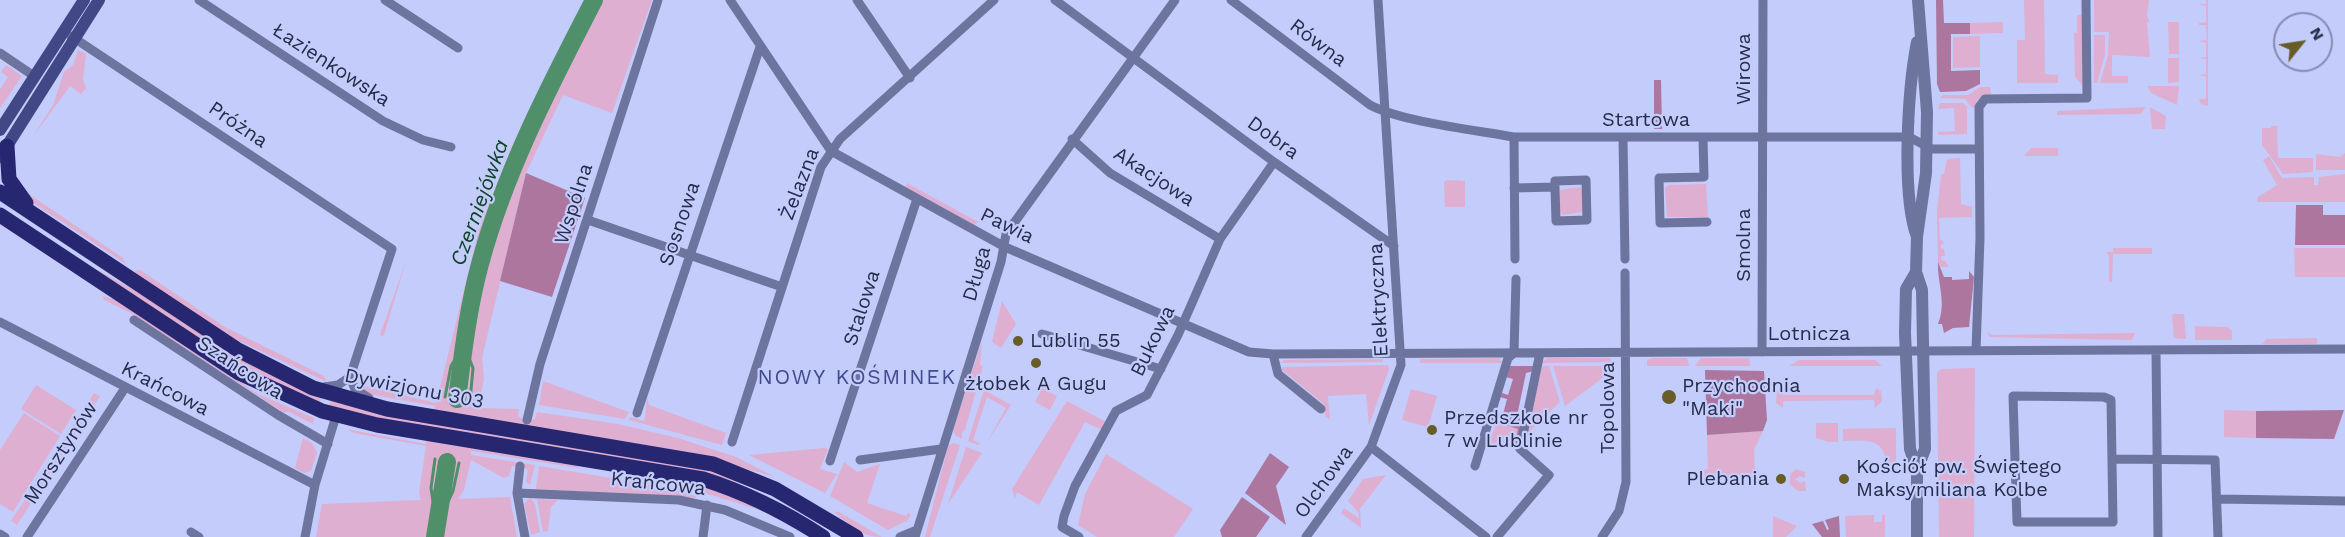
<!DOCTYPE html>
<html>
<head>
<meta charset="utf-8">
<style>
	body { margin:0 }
	#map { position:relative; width:2345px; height:537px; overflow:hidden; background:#c3ccfb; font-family:"Work Sans",sans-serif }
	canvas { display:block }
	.north { position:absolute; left:2273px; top:12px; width:60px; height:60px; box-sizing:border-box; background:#c3ccfb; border:2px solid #858cb4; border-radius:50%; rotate:60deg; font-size:16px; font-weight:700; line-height:24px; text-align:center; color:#272c4a }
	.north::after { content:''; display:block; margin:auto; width:21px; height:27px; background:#685c29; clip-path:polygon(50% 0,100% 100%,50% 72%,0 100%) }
</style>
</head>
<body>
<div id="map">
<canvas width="2345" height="537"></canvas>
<div class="north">N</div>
</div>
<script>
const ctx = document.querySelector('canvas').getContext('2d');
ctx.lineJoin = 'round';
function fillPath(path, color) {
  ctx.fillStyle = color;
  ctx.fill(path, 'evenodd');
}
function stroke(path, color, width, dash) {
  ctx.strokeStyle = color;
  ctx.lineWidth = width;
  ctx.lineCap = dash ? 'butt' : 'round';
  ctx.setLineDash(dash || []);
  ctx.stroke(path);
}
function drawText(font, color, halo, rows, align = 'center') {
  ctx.font = font + ' "Work Sans",sans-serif';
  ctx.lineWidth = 4.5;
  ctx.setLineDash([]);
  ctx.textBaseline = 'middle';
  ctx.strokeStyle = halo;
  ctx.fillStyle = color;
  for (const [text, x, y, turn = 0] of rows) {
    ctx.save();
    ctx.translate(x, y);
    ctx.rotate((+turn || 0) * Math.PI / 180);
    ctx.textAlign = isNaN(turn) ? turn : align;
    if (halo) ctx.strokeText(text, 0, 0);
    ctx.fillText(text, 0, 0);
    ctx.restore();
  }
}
const green = new Path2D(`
	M585,0H652L612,113L563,95L526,173L482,358L484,379L478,408L519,409L518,416L525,421L535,419L537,412L618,424L678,438L736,457L775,477L689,452L547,429L717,471L744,484L691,470L472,448L579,465L578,468L471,451V455L535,465L530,485L526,482L528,470L524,467L512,466L509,476L504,478L471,460L464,490L458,499L510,497L517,537H316L322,504L421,500L419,493L426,446L354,433L346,429L426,444L430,429L328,407L331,400L431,422L435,406L368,394L360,385L436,403L480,226L514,142Z
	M2024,0H2044L2045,74L2058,75V83H2017V40H2025Z
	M2094,0H2149L2147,16L2150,22H2147L2150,57L2112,55V76H2128V83H2100L2108,55L2109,32H2094Z
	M2206,0H2208V106L2201,104L2199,99H2206V77L2199,75L2206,74V59L2199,58L2206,57V43L2199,41L2207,40L2206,25H2199V23L2206,22V6L2198,4H2206Z
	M2077,15H2082V85L2075,77L2074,33H2077Z
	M2003,22V33L1970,34V23Z
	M2168,22H2179V54H2169Z
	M2094,35H2105V55L2097,83H2094Z
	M1980,36V67L1953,68V37Z
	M78,50L86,54L83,79L86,88L81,94L70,86L32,138L53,105L64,72L73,65Z
	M2168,58H2179V82L2168,83Z
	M6,65L22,76L0,108V89L8,77L1,72Z
	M2147,86H2179L2177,105L2151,93Z
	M1980,87H1990L1991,94L1978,99L1973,109L1965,99L1940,98L1943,95H1968Z
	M1940,103H1963L1967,106V134L1938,135V132L1955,131L1954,108L1938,109Z
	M2146,107L2141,114L2057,115V111Z
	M2150,107L2166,116L2165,129H2152Z
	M2271,126H2277L2278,158H2313V172L2283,174L2262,145V128H2271Z
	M2031,148H2058V156H2024Z
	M2345,153V170H2316V154L2340,157Z
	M2269,156L2282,178L2314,177V185H2318L2319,177L2345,174V202H2257L2258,197L2277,185L2263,160Z
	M1960,158L1961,204L1972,207V217L1939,218L1940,239L1944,243L1941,245V248L1944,249L1945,256H1941V260L1945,261L1949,267H1941L1938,262L1937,211L1941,174H1944L1947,159Z
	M1447,180L1465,181V207H1445L1444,182Z
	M907,183L978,222L975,225L906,187Z
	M1706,184L1708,217H1667L1665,188L1668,185Z
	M1580,187L1582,190L1583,212L1563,215L1560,212V190Z
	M23,190L123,258L126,264L26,198Z
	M2113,248H2152V254H2113L2112,282H2109V256L2106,252H2113Z
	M2294,248H2345V277H2295Z
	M406,261L384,335L382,336L380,335Z
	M98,270L322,397L319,404L246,371L96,273Z
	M135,270H140L225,327L324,376L327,382L222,333L136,275Z
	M103,296L121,302L258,394L314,418L313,424L289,412H283L133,314L104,300Z
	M1002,301L1016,324L1001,348L992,342Z
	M2172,314H2184L2186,339L2174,338Z
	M2195,326L2227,327L2232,331V340H2195Z
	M1987,332L1992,335L2135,333L2132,340L1990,337Z
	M2317,338V344H2262L2267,339Z
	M982,341L980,365L983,366L965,430L962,432V439L955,435L953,430Z
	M1500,358L1502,363H1420V359Z
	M1547,358H1610L1611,362L1541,363Z
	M1653,358H1687L1689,366H1647V360Z
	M1701,358H1749L1750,366H1695Z
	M1383,359V362L1280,363L1284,360Z
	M1799,360H1875L1882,366H1789Z
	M1388,365L1389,369L1369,425L1366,394L1328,396L1330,420L1325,416L1324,404L1282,370V367Z
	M1542,366H1549L1560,402L1525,436Z
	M1553,366H1612V371L1565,406Z
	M1975,368L1974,537H1939L1937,373L1941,369Z
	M543,381L629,412L625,419L539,405Z
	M36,385L76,410L61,434L21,409Z
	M1042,388L1057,396L1050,410L1035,402Z
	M1780,388L1783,395H1874L1876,388L1881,391L1882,401L1875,408L1874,400L1783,401V408L1776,403L1777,392Z
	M1411,389L1437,396L1428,427L1402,420Z
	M984,390L1011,405L987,442L1006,408L987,397L973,440L981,444L978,445L968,441Z
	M94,393L100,396L17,525L11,521Z
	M647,397L649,405L726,433L722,445L629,420L630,417L644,421C647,412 645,405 647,397Z
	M1067,401L1106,422L1102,430L1085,422L1039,505L1017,492L1015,499L1012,489Z
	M2224,410L2256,411V438L2224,437Z
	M24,413L60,436L13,512L0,504V450Z
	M1497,422L1518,429L1514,448L1489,442Z
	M1816,423H1838V442H1828L1816,438Z
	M1896,428V471L1894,473L1887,470C1885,438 1871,440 1843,441V429Z
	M1763,431L1754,450L1755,474L1700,479L1704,470L1708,469L1707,435Z
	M303,438L312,443L317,453L311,471L304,473L295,468Z
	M953,443L960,445L930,537H925L948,446Z
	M966,447L982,453L948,504Z
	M824,448L828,449L820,469L837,474L825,493L749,455Z
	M1106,454L1193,509L1174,537H1097L1078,525L1085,494Z
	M844,462L857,472L880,464L867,503L906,516L908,513L911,514L908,520L888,530L830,496Z
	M539,466L665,487L696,496L695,498L536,489Z
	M1796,469L1805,472V478L1800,476L1795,479L1800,483L1805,481L1806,491H1798L1790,484V474Z
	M1386,475L1360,509L1361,528L1341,513L1344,508L1359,518L1358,512L1348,501L1363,479Z
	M666,481C701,481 731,496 763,511Z
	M530,497L535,504L540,532L531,535L524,504Z
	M537,499L558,500L551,507L548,531L543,532Z
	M837,511L882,537C861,537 850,525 835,513Z
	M1874,515V522H1882V515H1885V537H1846L1845,516Z
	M1773,516L1797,526L1786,537H1773Z`);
const forest = new Path2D(`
	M1936,0H1943L1944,23H1970V34H1951V71L1980,70V84L1966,91L1940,92L1937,84Z
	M1654,80H1661L1662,129H1654Z
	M526,173L585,198L552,297L500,281Z
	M2296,205H2323V215H2345V245H2295Z
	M1938,262L1944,277H1952V280L1969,279V271L1974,277L1969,327L1953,328L1944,333L1942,324H1938C1947,302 1937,283 1938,262Z
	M1509,366H1534V371L1526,373L1517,416L1525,414L1516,448H1514L1518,429L1497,422H1501L1507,399L1500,397L1502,393L1508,395L1513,379L1506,377Z
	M1705,370L1764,371L1767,420L1763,431L1707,435Z
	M2344,410L2334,439L2256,438V411Z
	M1270,453L1289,467L1276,486L1286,525L1245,493Z
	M1242,497L1270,517L1256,537H1222L1220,530Z
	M1839,516L1840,537H1822L1812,524L1823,521L1827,530L1829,529L1825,520Z`);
const stream = new Path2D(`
	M464,345L473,368L470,401
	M445,397L451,366L464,345
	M435,459L431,488L437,527
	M437,525L453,491L459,463`);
const river = new Path2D(`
	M457,399C463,353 468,308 480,264C505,171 550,85 594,0
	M435,537L447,462`);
const minor = new Path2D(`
	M199,0L383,121L423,140L451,147
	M385,0L458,48
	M730,0L831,151L1005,247L1249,352L1273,354L1278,374L1321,409
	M857,0L910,78
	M1055,0L1274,162L1394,246
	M1231,0L1370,105C1402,122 1476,130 1514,137H1909L1932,149H1979
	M1378,0L1401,365L1371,447L1486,537
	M71,36L392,249L350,377
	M0,53L34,76
	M1514,137L1515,259
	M1623,138L1625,259
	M1703,138L1704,177L1659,178L1660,223L1707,222
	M1072,139L1110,173L1220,239
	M1514,188L1555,187L1556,221L1587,220L1586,180L1555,181V187
	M588,220L782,287
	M134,320L278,415L328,444
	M0,322L315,485
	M1042,334L1161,369
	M1976,350L1980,238L1979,107L1985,99L2087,98L2086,0
	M2156,350L2158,537
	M1762,352L1763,0
	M1273,354L2345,349
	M324,387L338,385L350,377L355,389L369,398
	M2013,396L2104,397L2111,400L2113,522H2017Z
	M637,413L760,47
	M527,420L540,364L658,0
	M732,442L821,167L840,139L994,0
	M2112,459L2215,460L2218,537
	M860,460L941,449
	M830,461L917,199
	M520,466L517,493L525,537
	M1475,466L1508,358L1514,353L1516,279
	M517,493L679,500L725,510L790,537
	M2218,499L2345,501
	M191,532L199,537
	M0,534L5,537
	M27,537L125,388
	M305,537L315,485L336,416
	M703,537L707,505
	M900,537L917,530
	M915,537L1001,262L1006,234L1175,0
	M1079,537L1062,527L1064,516L1075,486L1116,411L1147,395L1178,335L1220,239L1274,162
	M1306,537L1371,447
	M1497,537L1549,475L1520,449L1540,353
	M1602,537L1619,511L1626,482L1625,273`);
const tertiary = new Path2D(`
	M1917,42C1908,88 1901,194 1917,237
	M1916,272L1906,289L1905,333L1910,449L1917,470V537
	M1917,470L1925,449L1922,290L1916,272L1917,237L1926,173L1927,112L1918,0`);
const secondary = new Path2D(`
	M0,130L84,0
	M0,157L99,0`);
const primary = new Path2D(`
	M7,146L9,179L26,203
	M0,192L238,350L313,388L387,409L713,464L775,489L856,537
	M0,215L239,373L322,411L377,425L703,479C747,493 785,512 823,537`);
const markers = [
	[1018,341,6,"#685c29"],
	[1036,363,6,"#685c29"],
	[1669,397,8,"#685c29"],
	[1432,430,6,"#685c29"],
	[1781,479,6,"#685c29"],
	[1844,479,6,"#685c29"]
];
const streetNames = [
	["Równa",1318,43,37],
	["Łazienkowska",331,65,33],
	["Wirowa",1744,69,-90],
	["Startowa",1646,120],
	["Próżna",238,125,34],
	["Dobra",1273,138,36],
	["Akacjowa",1154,177,33],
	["Żelazna",800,184,-69],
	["Wspólna",574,204,-72],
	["Sosnowa",680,224,-71],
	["Pawia",1007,226,26],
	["Smolna",1744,245,-90],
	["Długa",977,274,-74],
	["Elektryczna",1379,300,-93],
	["Stalowa",862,308,-72],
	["Lotnicza",1809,334],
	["Bukowa",1153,341,-64],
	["Szańcowa",240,368,33],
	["Krańcowa",165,389,27],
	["Dywizjonu 303",414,389,11],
	["Topolowa",1608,408,-90],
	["Morsztynów",61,453,-57],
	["Olchowa",1324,482,-54],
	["Krańcowa",658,484,6]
];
const poiNames = [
	["Lublin 55",1030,341],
	["żłobek A Gugu",1036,384,"center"],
	["Przychodnia",1682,386],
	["\"Maki\"",1682,409],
	["Przedszkole nr",1444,418],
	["7 w Lublinie",1444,441],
	["Kościół pw. Świętego",1856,467],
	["Maksymiliana Kolbe",1856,490],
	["Plebania",1769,479,"right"]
];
const waterNames = [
	["Czerniejówka",480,203,-70]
];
const neighbourhoodNames = [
	["NOWY KOŚMINEK",857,378]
];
fillPath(green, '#deafd1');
fillPath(forest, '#ad769f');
stroke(stream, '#4f8f69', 3);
stroke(river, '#4f8f69', 18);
stroke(minor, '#6d759f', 9);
stroke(tertiary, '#6d759f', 12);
stroke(secondary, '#414885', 12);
stroke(primary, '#262671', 15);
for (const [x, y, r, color] of markers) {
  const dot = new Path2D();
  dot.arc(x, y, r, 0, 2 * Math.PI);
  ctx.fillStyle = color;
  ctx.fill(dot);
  stroke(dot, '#c3ccfb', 2);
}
drawText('20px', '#272c4a', '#c3ccfb', streetNames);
drawText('20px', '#272c4a', '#c3ccfb', poiNames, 'left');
drawText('italic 21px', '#104329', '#c3ccfb', waterNames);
ctx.letterSpacing = '1.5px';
drawText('21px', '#434a8e', '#c3ccfb', neighbourhoodNames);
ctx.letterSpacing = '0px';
</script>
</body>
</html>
